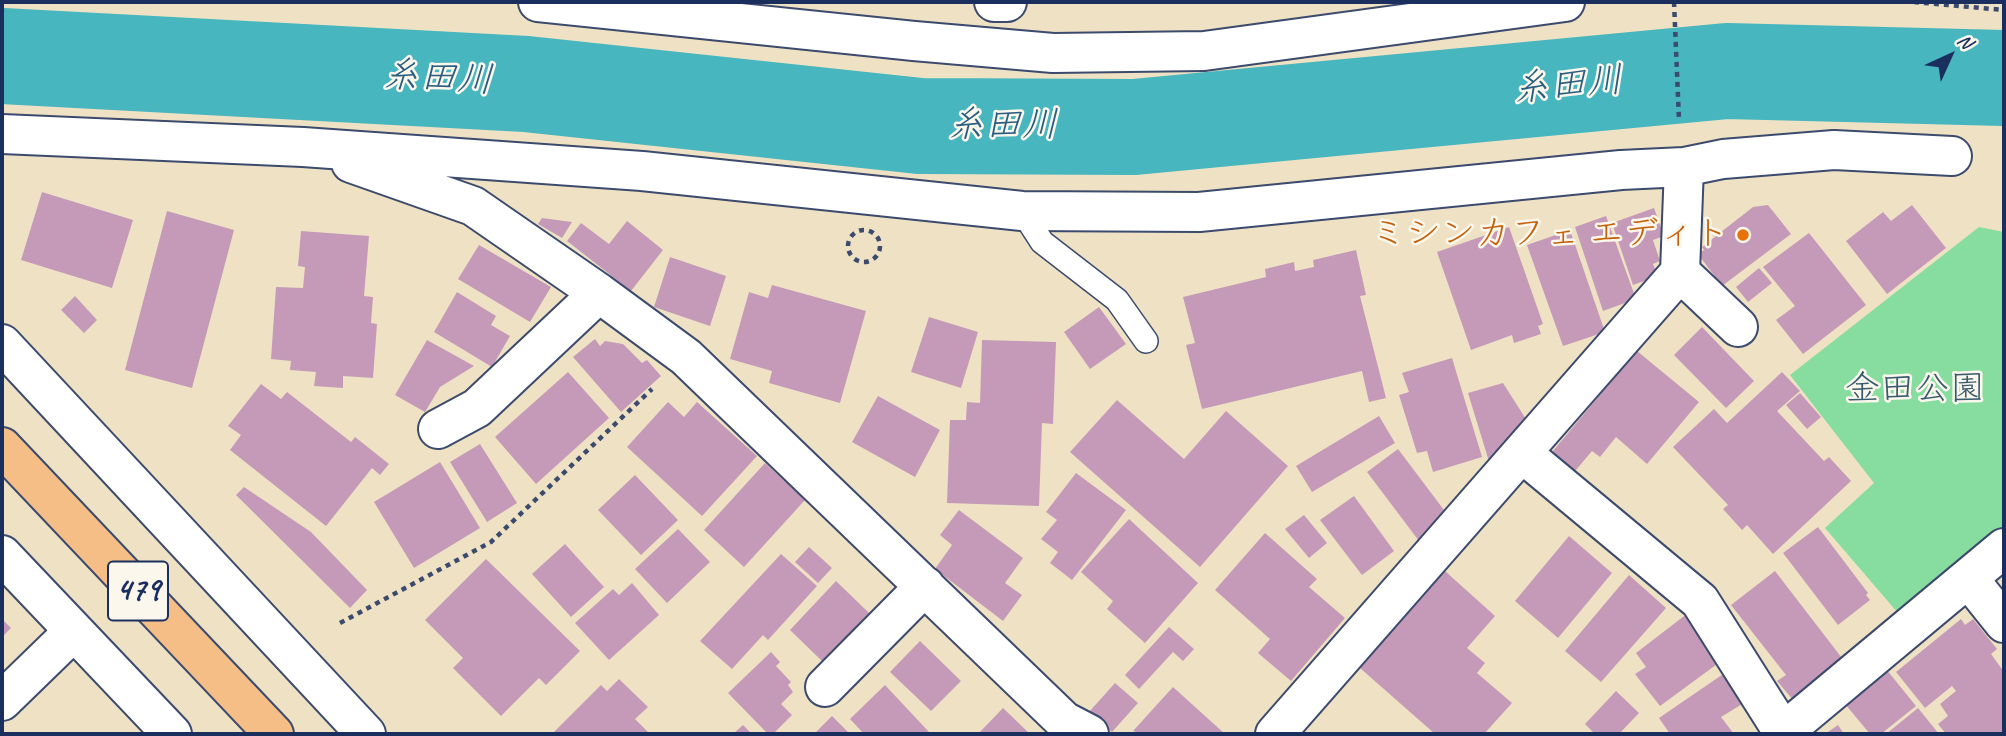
<!DOCTYPE html>
<html>
<head>
<meta charset="utf-8">
<style>
	body { margin:0 }
	#map { position:relative; width:2006px; height:736px; overflow:hidden; background:#efe2c4; font-family:Caveat,sans-serif }
	canvas { display:block }
	.frame { position:absolute; inset:0; border:4px solid #1b2f5e; pointer-events:none }
	.north { position:absolute; left:1915px; top:21px; width:70px; height:70px; -webkit-text-stroke:5px #fbf7ec; paint-order:stroke; rotate:45deg; font-size:19px; font-weight:700; line-height:28px; text-align:center; color:#1b2f5e }
	.north::after { content:''; display:block; margin:auto; width:24px; height:32px; background:#1b2f5e; clip-path:polygon(50% 0,100% 100%,50% 72%,0 100%) }
</style>
</head>
<body>
<div id="map">
<canvas width="2006" height="736"></canvas>
<div class="frame"></div>
<div class="north">N</div>
</div>
<script>
const ctx = document.querySelector('canvas').getContext('2d');
ctx.lineJoin = 'round';
function fillPath(path, color) {
  ctx.fillStyle = color;
  ctx.fill(path, 'evenodd');
}
function stroke(path, color, width, dash) {
  ctx.strokeStyle = color;
  ctx.lineWidth = width;
  ctx.lineCap = dash ? 'butt' : 'round';
  ctx.setLineDash(dash || []);
  ctx.stroke(path);
}
function drawText(font, color, halo, rows, align = 'center') {
  ctx.font = font + ' Caveat,"Klee One",sans-serif';
  ctx.lineWidth = 5;
  ctx.setLineDash([]);
  ctx.textBaseline = 'middle';
  ctx.strokeStyle = halo;
  ctx.fillStyle = color;
  for (const [text, x, y, turn = 0] of rows) {
    ctx.save();
    ctx.translate(x, y);
    ctx.rotate((+turn || 0) * Math.PI / 180);
    ctx.textAlign = isNaN(turn) ? turn : align;
    if (halo) ctx.strokeText(text, 0, 0);
    ctx.fillText(text, 0, 0);
    ctx.restore();
  }
}
const green = new Path2D(`
	M1979,227L2004,232V526L1898,613L1825,528L1874,483L1790,375Z`);
const river = new Path2D(`
	M2,56L526,84L920,126L1134,127L1727,71L2004,78`);
const building = new Path2D(`
	M42,192L133,220L112,288L21,260Z
	M1768,205L1791,234L1722,286L1698,254L1704,250L1702,247L1753,207Z
	M1912,205L1946,248L1887,294L1846,241L1883,212L1891,221Z
	M1654,208L1664,236L1653,240L1660,261L1653,264L1658,276L1633,285L1612,223Z
	M167,211L234,230L192,388L125,370Z
	M1606,216L1636,299L1603,311L1575,227Z
	M542,218L572,222L562,238L538,224Z
	M627,221L663,250L631,291L567,241L581,223L609,244Z
	M1509,227L1543,324L1538,326L1541,334L1514,343L1512,335L1471,350L1437,252Z
	M1570,230L1605,332L1563,346L1527,245Z
	M301,231L369,236L364,296L373,297L371,323L377,324L373,378L343,376V388L314,386L316,372L290,370L291,361L271,359L276,287L303,288L305,267L298,266Z
	M1809,233L1866,305L1803,354L1776,320L1795,306L1763,267Z
	M479,245L551,287L530,322L458,279Z
	M1356,250L1366,295L1360,296L1386,398L1369,402L1362,371L1202,409L1186,345L1195,343L1183,297L1266,277L1265,269L1294,262L1295,271L1314,267L1313,260Z
	M670,257L726,276L710,326L654,307Z
	M1759,268L1772,283L1748,302L1736,287Z
	M772,285L866,311L840,403L769,383L772,371L730,359L749,292L768,298Z
	M457,292L496,316L491,325L510,336L492,367L434,332Z
	M75,296L97,320L84,333L61,310Z
	M1099,307L1126,344L1090,369L1064,332Z
	M929,317L978,332L961,388L911,372Z
	M1702,327L1754,381L1726,408L1674,355Z
	M595,339L600,346L605,341L623,344L642,363L647,360L661,376L621,412L573,357Z
	M427,340L474,366L440,387L425,412L395,395Z
	M982,340L1056,342L1053,424L1042,423L1039,506L947,503L950,420H966L967,402L980,403Z
	M1637,351L1699,402L1647,464L1616,437L1600,457L1592,451L1570,477L1547,458Z
	M1452,358L1482,457L1433,472L1427,451L1417,453L1399,395L1409,392L1402,373Z
	M568,372L609,418L536,484L495,437Z
	M1782,372L1800,391L1777,411L1824,461L1829,457L1851,481L1773,554L1747,525L1742,530L1723,509L1728,505L1673,447L1714,409L1727,423Z
	M1503,383L1531,427L1491,468L1468,393Z
	M261,384L281,399L287,392L351,442L355,437L389,464L380,475L372,468L326,526L230,450L241,435L228,426Z
	M1800,393L1821,417L1807,429L1786,405Z
	M878,396L940,430L915,477L852,442Z
	M1117,400L1184,459L1226,411L1288,466L1200,567L1070,452Z
	M668,402L684,417L697,402L757,456L702,516L627,447Z
	M1379,416L1395,443L1312,492L1296,466Z
	M480,444L517,503L487,522L450,462Z
	M1398,449L1450,518L1419,541L1367,472Z
	M440,462L480,528L414,568L374,502Z
	M765,463L805,500L744,567L704,530Z
	M1076,473L1126,510L1072,580L1050,563L1058,552L1041,539L1057,520L1046,512Z
	M635,475L678,520L641,555L598,510Z
	M244,487L311,532L367,590L350,608L236,495Z
	M1354,496L1394,551L1362,575L1320,520Z
	M959,510L1023,558L1005,583L1022,595L1003,621L935,569L952,545L940,535Z
	M1304,515L1327,543L1309,558L1285,529Z
	M1129,519L1198,583L1145,643L1107,609L1113,601L1081,572Z
	M1818,527L1868,593L1866,595L1870,600L1838,625L1783,553Z
	M678,529L710,562L667,603L635,569Z
	M1265,533L1317,579L1309,587L1345,618L1291,681L1258,653L1270,639L1215,590Z
	M1569,536L1612,573L1558,638L1515,601Z
	M565,544L604,587L571,617L532,574Z
	M809,547L832,568L818,583L795,562Z
	M781,554L817,586L768,640L763,635L732,669L700,641Z
	M486,559L580,651L546,685L539,678L501,716L453,668L463,658L425,620Z
	M1445,571L1495,616L1467,648L1485,663L1477,673L1512,703L1484,734H1435L1360,668Z
	M1775,571L1845,662L1794,701L1777,681L1786,675L1731,605Z
	M1629,575L1666,608L1601,682L1565,651Z
	M836,581L869,613L823,662L790,630Z
	M632,583L659,615L609,660L575,623L613,589L619,595Z
	M1688,613L1724,659L1660,706L1635,674L1646,667L1636,653Z
	M2,619L11,628L2,637Z
	M1961,619L1965,625L1973,619L1997,649L1991,654L2004,672V734H1946L1938,724L1948,716L1940,704L1956,691L1952,686L1925,708L1896,672Z
	M1169,627L1194,649L1183,661L1173,652L1139,689L1125,675Z
	M920,641L961,681L931,711L890,672Z
	M771,652L780,662L776,666L791,682L788,685L793,692L781,704L792,715L773,734H768L728,693Z
	M1882,664L1916,706L1881,734H1870L1840,698Z
	M1732,668L1752,698L1721,717L1734,734H1670L1659,718Z
	M619,679L648,707L635,719L650,734H552L601,685L607,691Z
	M1115,683L1138,703L1112,732L1089,712Z
	M885,685L929,732L926,734H864L850,719Z
	M1173,687L1225,734H1142L1133,731Z
	M1616,691L1639,713L1619,734H1595L1585,724Z
	M1003,708L1030,734H978Z
	M1918,708L1939,734H1886Z
	M832,716L850,734H814Z
	M743,725L752,734H733Z
	M1838,725L1844,734H1825Z`);
const path = new Path2D(`
	M1674,2L1679,120
	M1914,2L2004,10
	M848 246a16 16 0 1 1 32 0a16 16 0 1 1-32 0Z
	M340,623L491,542L652,389`);
const lane = new Path2D(`
	M1022,211L1042,242L1117,300L1146,341`);
const street = new Path2D(`
	M538,2L914,41L1053,53L1204,51L1565,2
	M994,2H1007
	M2,134L303,147L642,171L1022,211L1199,212L1621,170L1684,167L1723,159L1834,150L1952,156
	M351,163L473,206L599,293L686,357L1064,721L1089,734
	M1680,272L1738,327
	M2,344L366,734
	M438,429L477,408L599,293
	M1522,453L1700,601L1783,732
	M2,555L172,734
	M1968,578L2004,623
	M825,687L925,586
	M2,701L74,631
	M1275,734L1680,272L1684,167
	M1781,734L2004,548`);
const highway = new Path2D(`
	M2,447L274,734`);
const markers = [
	[1743,235,7,"#e8710a"]
];
const shields = [
	[138,591,60]
];
const shieldNames = [
	["479",138,591]
];
const foodNames = [
	["ミシンカフェ エディト",1729,235]
];
const parkNames = [
	["金田公園",1915,390]
];
const waterNames = [
	["糸田川",438,79,3],
	["糸田川",1568,86,-5],
	["糸田川",1003,126]
];
fillPath(green, '#87dc9f');
stroke(river, '#47b6bf', 96);
fillPath(building, '#c49ab8');
stroke(lane, '#3b4a6d', 26);
stroke(street, '#3b4a6d', 42);
stroke(highway, '#3b4a6d', 42);
stroke(path, '#3b4a6d', 4.5, [5, 5]);
stroke(lane, '#fff', 23);
stroke(street, '#fff', 38);
stroke(highway, '#f6be87', 38);
for (const [x, y, r, color] of markers) {
  const dot = new Path2D();
  dot.arc(x, y, r, 0, 2 * Math.PI);
  ctx.fillStyle = color;
  ctx.fill(dot);
  stroke(dot, '#fbf7ec', 2.5);
}
for (const [x, y, w] of shields) {
  const box = new Path2D();
  box.roundRect(x - w / 2, y - 29.5, w, 59, 5);
  ctx.fillStyle = '#fbf7ec';
  ctx.fill(box);
  stroke(box, '#1b2f5e', 2);
}
drawText('bold 33px', '#1b2f5e', null, shieldNames);
drawText('35px', '#c56008', '#fbf7ec', foodNames, 'right');
drawText('35px', '#365a6e', '#fbf7ec', parkNames);
drawText('italic 37px', '#2a5e80', '#fbf7ec', waterNames);
</script>
</body>
</html>
